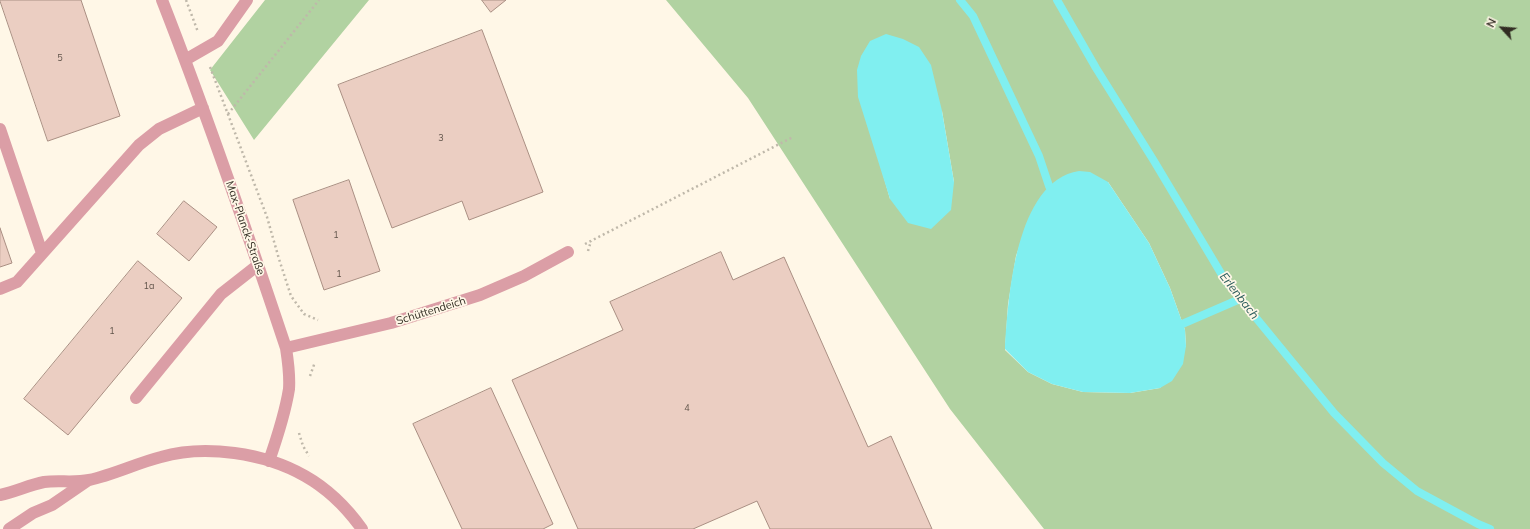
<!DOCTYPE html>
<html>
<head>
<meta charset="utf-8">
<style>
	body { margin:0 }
	#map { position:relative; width:1530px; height:529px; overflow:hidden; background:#fff7e7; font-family:Mulish,sans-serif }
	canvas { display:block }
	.north { position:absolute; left:1482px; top:8px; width:40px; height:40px; -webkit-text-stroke:3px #fff7e7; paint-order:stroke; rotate:296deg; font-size:11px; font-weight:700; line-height:16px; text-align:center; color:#312c22 }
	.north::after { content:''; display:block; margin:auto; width:14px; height:18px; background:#312c22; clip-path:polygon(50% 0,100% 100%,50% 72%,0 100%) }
</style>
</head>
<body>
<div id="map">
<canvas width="1530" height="529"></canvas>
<div class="north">N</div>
</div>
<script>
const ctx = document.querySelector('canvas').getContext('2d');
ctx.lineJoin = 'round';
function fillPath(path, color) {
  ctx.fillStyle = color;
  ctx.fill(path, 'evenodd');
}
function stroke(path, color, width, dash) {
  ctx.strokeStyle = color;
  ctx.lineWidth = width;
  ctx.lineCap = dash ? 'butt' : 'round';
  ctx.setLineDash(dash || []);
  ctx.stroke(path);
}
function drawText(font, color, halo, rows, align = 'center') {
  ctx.font = font + ' Mulish,sans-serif';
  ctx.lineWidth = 3.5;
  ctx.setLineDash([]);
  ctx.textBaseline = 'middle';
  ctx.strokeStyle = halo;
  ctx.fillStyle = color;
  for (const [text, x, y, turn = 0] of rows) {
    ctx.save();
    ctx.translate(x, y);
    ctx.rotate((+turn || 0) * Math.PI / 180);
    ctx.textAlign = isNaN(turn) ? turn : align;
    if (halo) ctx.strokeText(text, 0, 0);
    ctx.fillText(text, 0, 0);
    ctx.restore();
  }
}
const green = new Path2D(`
	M265,0H369L254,140L210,70Z
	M666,0H1530V529H1044L950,409L748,98ZM942,111L954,182L890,199L878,157ZM1108,182L1149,243L1170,288L1185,330L1186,346L1160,388L1130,393L1083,392L1052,384L1028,372L1005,350L1008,304L1016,256L1028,221Z`);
const water = new Path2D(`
	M886,34L903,39L919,47L931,65L942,111L954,182L951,210L931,229L908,223L890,199L858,97L857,70L861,56L870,41Z
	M1079,171L1090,172L1108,182L1149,243L1170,288L1185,330L1186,346L1183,364L1172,381L1160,388L1130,393L1083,392L1052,384L1028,372L1005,349C1008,299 1015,181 1079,171Z`);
const stream = new Path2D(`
	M960,0L973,16L1039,156L1049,186L1054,195
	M1057,0L1096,68L1154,161L1225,280L1334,413L1383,463L1417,491L1478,524L1490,529
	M1173,328L1240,299`);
const building = new Path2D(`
	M0,0H81L120,116L48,141Z
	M482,0H506L491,12Z
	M482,30L543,192L469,220L462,201L392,228L338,85Z
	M349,180L380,271L324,290L293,200Z
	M184,201L217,227L189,261L157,234Z
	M0,228L12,263L0,267Z
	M721,252L733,280L784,257L868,447L891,436L932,529H770L757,501L693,529H578L512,380L623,330L610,302Z
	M138,261L182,298L68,435L24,399Z
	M491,388L553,524L543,529H462L413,424Z`);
const path = new Path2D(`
	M186,0L198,32
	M210,67L267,217L279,259L291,296L304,314L318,320
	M228,114L319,0
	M585,244L793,137
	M588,251L591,241
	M310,376L315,362
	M299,433L303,446L309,456`);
const minor = new Path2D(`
	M162,0C207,115 247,231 286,348C288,361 290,375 289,389C285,414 277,438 269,461
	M185,60L218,41L247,0
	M0,129L42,253
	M0,289L17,282L139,145L159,129L203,108
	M286,348L391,323L480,295L524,276L568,252
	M136,398L221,294L258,265
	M0,495C15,492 29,485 44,482C58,480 74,483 89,480C113,475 137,463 161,457C205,444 265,453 305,476C328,489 347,508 362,529
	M9,529L33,513L52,505L87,481`);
const numberNames = [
	["5",60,58],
	["3",441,138],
	["1",336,235],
	["1",339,274],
	["1a",149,286],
	["1",112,331],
	["4",687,408]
];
const streetNames = [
	["Max-Planck-Straße",245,228,71],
	["Schüttendeich",431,311,-17]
];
const waterNames = [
	["Erlenbach",1239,296,52]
];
fillPath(green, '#b1d2a1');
fillPath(water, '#80eff0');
stroke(stream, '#80eff0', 8);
fillPath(building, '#ebcec2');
stroke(building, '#aa8f83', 1);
stroke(path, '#bfb8aa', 2.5, [2, 3]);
stroke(minor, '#db9ea6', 12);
drawText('9px', '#60544a', null, numberNames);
drawText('11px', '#312c22', '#fff7e7', streetNames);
drawText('italic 12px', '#2c5d5d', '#fff7e7', waterNames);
</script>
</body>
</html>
